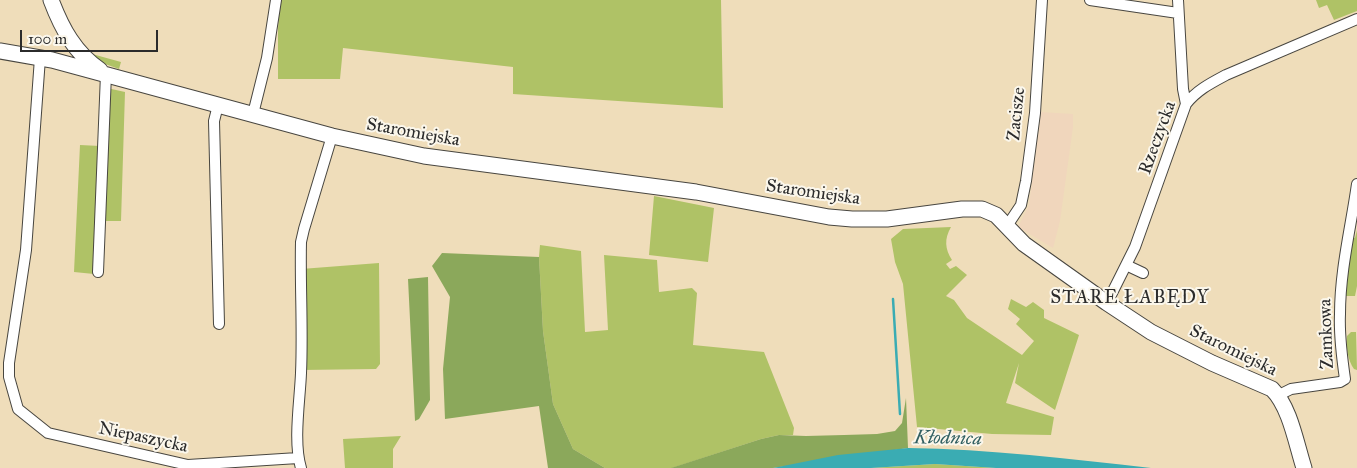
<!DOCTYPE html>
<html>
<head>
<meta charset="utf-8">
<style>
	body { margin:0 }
	#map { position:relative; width:1357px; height:468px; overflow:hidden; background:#efddba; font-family:"IM FELL Great Primer",serif }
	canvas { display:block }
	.scale { position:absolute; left:20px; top:30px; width:138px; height:22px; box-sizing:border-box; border:2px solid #2b2b2b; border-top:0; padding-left:6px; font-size:15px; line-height:18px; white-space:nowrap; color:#2b2b2b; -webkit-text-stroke:4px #fbf7ec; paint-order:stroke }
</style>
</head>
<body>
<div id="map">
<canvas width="1357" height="468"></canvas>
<div class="scale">100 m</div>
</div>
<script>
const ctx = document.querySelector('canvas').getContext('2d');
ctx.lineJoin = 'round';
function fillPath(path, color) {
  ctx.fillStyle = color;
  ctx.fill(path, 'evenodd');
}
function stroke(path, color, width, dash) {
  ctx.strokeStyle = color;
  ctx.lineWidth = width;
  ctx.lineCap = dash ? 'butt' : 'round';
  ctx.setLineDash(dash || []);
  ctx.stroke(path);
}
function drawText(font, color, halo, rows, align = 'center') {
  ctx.font = font + ' "IM FELL Great Primer",serif';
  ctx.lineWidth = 4;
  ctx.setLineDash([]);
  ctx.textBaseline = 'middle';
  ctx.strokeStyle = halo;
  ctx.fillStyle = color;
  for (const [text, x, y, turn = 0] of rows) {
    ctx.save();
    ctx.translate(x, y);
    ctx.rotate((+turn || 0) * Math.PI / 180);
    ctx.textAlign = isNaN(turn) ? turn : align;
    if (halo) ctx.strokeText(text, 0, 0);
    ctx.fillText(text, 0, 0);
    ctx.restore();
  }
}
const built = new Path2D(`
	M1041,112L1073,114V127L1060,221L1053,248L1018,227L1029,205Z`);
const green = new Path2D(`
	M280,0H721L723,108L513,94V67L343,48L340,79H278V29Z
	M1316,0H1357V11L1334,20L1327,5L1319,8Z
	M92,54L121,62L119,69L97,61Z
	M107,88L125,92L121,221H102Z
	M80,145L100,146L94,274L74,272Z
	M654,196L714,208L708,262L649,255Z
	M951,227C944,239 945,249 952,260L946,264L950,269L956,266L967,275L946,296L954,300L967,318L1022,355L1034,341L1016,324L1020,319L1008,309L1011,299L1026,307L1033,302L1044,310V318L1079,335L1055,410L1015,383L1019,363L1006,403L1054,417L1051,435L992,434L917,427L903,284L895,262L891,239L903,229Z
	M1357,230V286L1355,296H1344L1352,237L1355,238Z
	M540,245L581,251L585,332L608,330L604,255L657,260L659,292L692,288L697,293L693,345L764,352L794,428L793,435H779L761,439L672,468H605L573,449L553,404L543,331L539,257Z
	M379,263L380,364L376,369L301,370V269Z
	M1351,332H1356L1357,370L1354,369C1348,361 1346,347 1347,336Z
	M401,436L393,449V468H345L343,439Z
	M935,464L996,468H871Z`);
const forest = new Path2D(`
	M442,253L539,257L543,331L553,404L573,449L605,468H548L539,406L445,419L443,369L450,297L432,266Z
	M428,277L430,400L419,419L415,421L408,279Z
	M906,398L908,448L773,468H671L761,439L779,435L806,436L844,435L877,434L895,431L902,423Z`);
const water = new Path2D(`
	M908,448C989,449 1070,459 1151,468H996L935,464L871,468H773L838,455Z`);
const stream = new Path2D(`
	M893,299L900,414`);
const street = new Path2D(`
	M1090,0L1178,13
	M1178,0L1183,89L1186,104
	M40,58L26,250L9,363V377L18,409L48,433L188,465L298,458
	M218,105L214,121L219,324
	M253,114L267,58L276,0
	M1007,226L1021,205L1026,181L1035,113L1042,0
	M1126,265L1143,273
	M98,272L106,74
	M1107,303L1135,247L1186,104C1197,90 1211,83 1226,75L1357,19
	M1279,395L1291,389L1340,382L1345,379C1342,358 1339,335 1340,314C1340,270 1351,227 1357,184
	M301,468C293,442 300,400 301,373C303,329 300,286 301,242L304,229L332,136`);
const secondary = new Path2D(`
	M51,0C62,29 75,53 100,70
	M0,51L52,60L332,136L424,156L696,192L829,217L852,219H887L962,209H982L996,215L1024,244L1107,303L1151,332L1212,363L1272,389C1290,407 1296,443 1304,468`);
const streetNames = [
	["Zacisze",1017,114,-84],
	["Staromiejska",413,133,10],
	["Rzeczycka",1158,138,-70],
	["Staromiejska",813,193,8],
	["Zamkowa",1327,334,-92],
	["Staromiejska",1233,351,26],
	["Niepaszycka",143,438,12]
];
const neighbourhoodNames = [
	["STARE ŁABĘDY",1130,298]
];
const waterNames = [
	["Kłodnica",948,439,1]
];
fillPath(built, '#f0d6bc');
fillPath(green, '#afc266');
fillPath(forest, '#8ba85b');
fillPath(water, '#3aacb3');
stroke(stream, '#3aacb3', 2.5);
stroke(street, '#484640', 12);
stroke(secondary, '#484640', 17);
stroke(street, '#fff', 10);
stroke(secondary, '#fff', 15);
drawText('18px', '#2b2b2b', '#fbf7ec', streetNames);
ctx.letterSpacing = '1px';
drawText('19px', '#2b2b2b', '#fbf7ec', neighbourhoodNames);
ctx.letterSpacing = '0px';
drawText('italic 19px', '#315f61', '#fbf7ec', waterNames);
</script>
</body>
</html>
